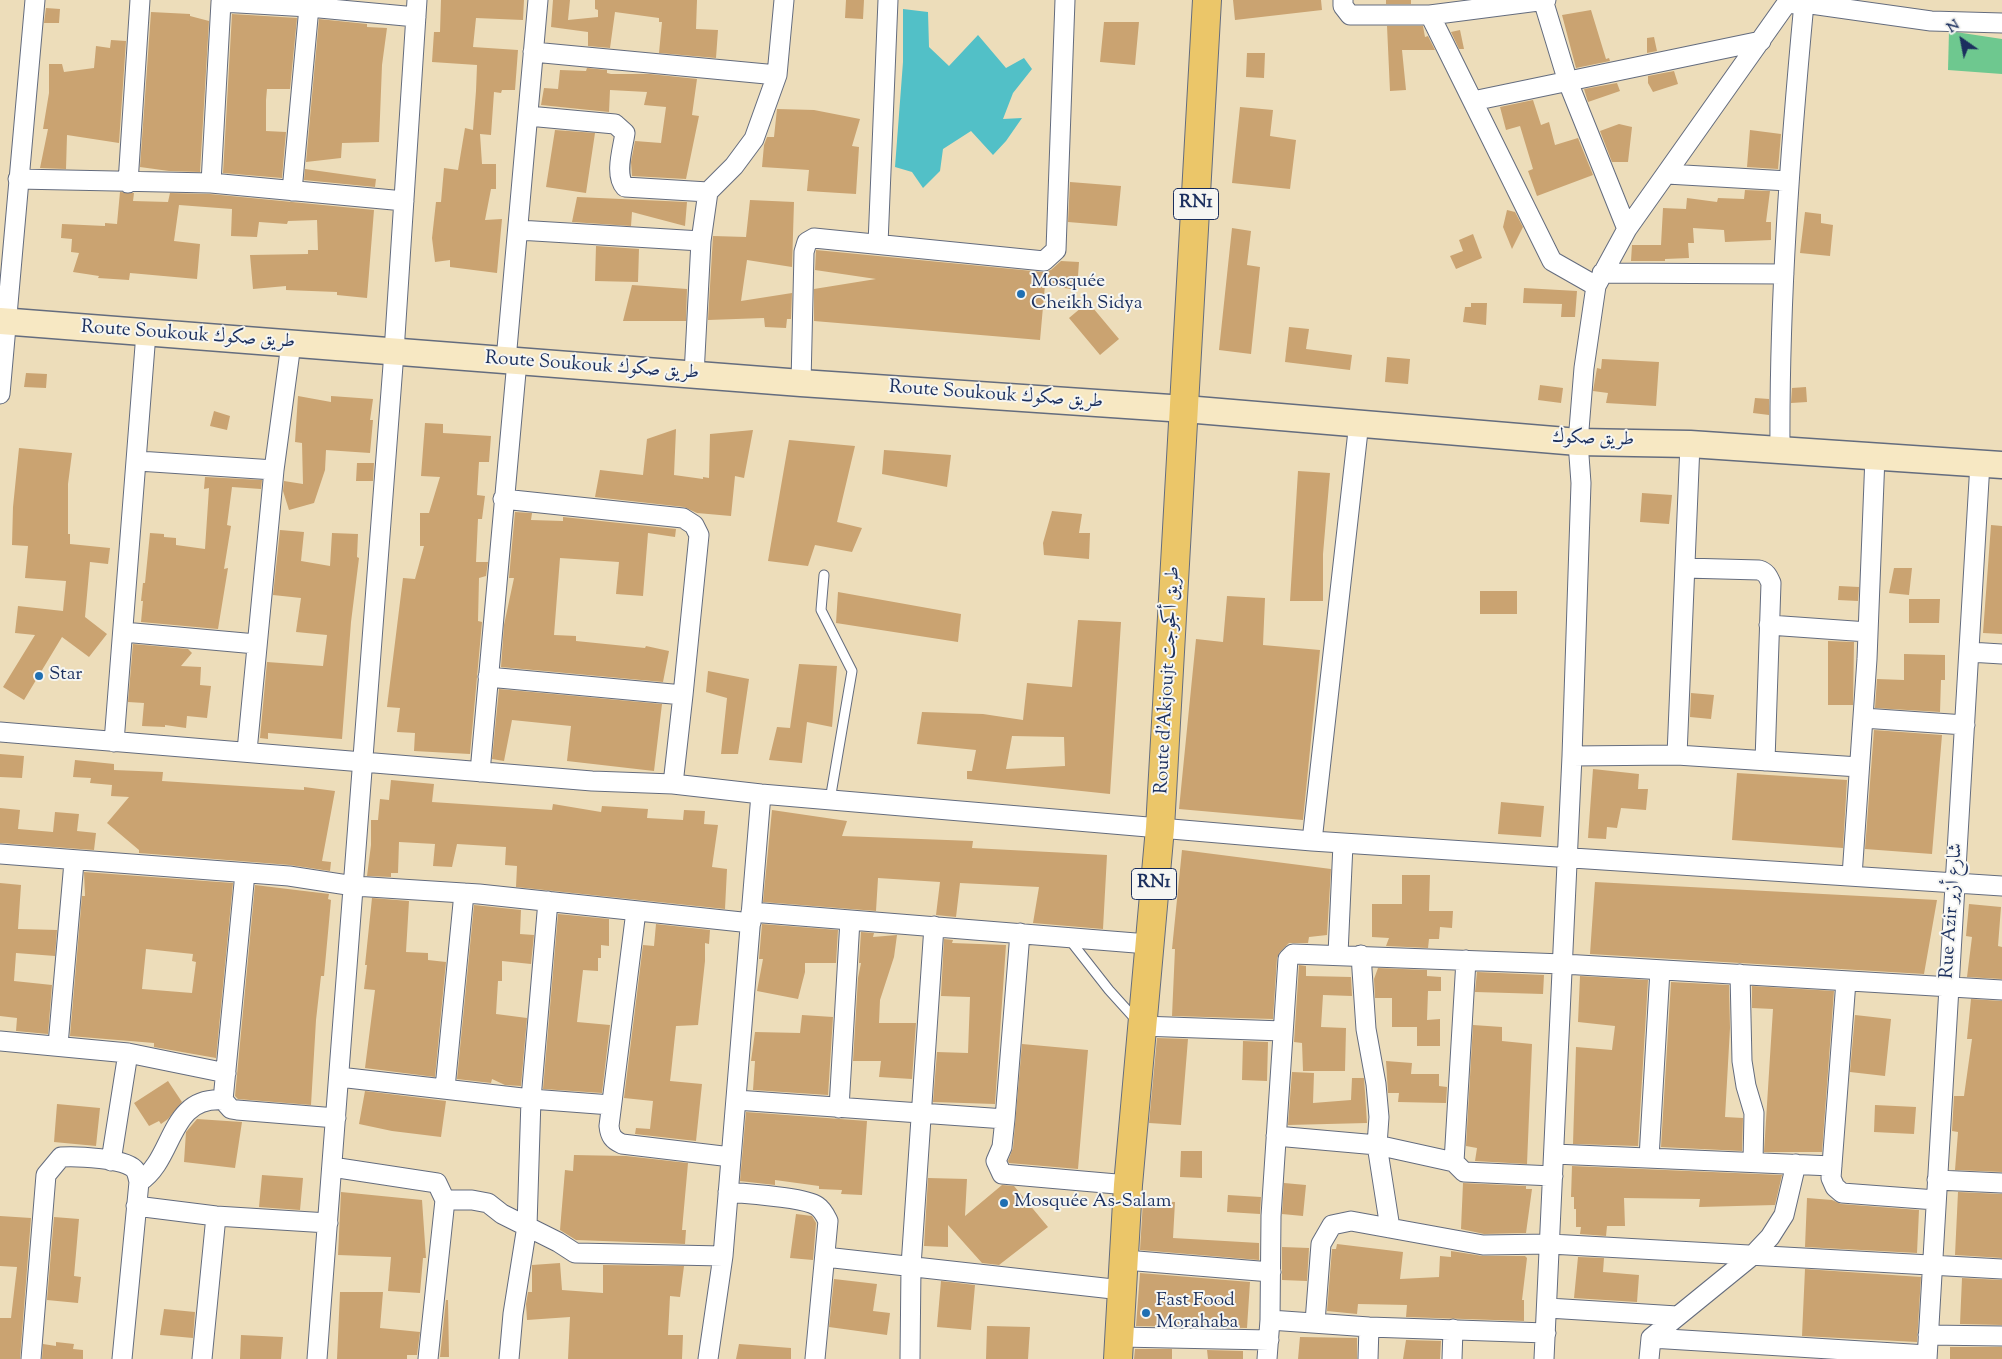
<!DOCTYPE html>
<html>
<head>
<meta charset="utf-8">
<style>
	body { margin:0 }
	#map { position:relative; width:2002px; height:1359px; overflow:hidden; background:#edddba; font-family:"Sorts Mill Goudy",serif }
	canvas { display:block }
	.north { position:absolute; left:1937px; top:15px; width:50px; height:50px; -webkit-text-stroke:4px #f6f6f2; paint-order:stroke; rotate:327deg; font-size:14px; font-weight:700; line-height:20px; text-align:center; color:#1b2f5e }
	.north::after { content:''; display:block; margin:auto; width:18px; height:22px; background:#1b2f5e; clip-path:polygon(50% 0,100% 100%,50% 72%,0 100%) }
</style>
</head>
<body>
<div id="map">
<canvas width="2002" height="1359"></canvas>
<div class="north">N</div>
</div>
<script>
const ctx = document.querySelector('canvas').getContext('2d');
ctx.lineJoin = 'round';
function fillPath(path, color) {
  ctx.fillStyle = color;
  ctx.fill(path, 'evenodd');
}
function stroke(path, color, width, dash) {
  ctx.strokeStyle = color;
  ctx.lineWidth = width;
  ctx.lineCap = dash ? 'butt' : 'round';
  ctx.setLineDash(dash || []);
  ctx.stroke(path);
}
function drawText(font, color, halo, rows, align = 'center') {
  ctx.font = font + ' "Sorts Mill Goudy",Amiri,serif';
  ctx.lineWidth = 4;
  ctx.setLineDash([]);
  ctx.textBaseline = 'middle';
  ctx.strokeStyle = halo;
  ctx.fillStyle = color;
  for (const [text, x, y, turn = 0] of rows) {
    ctx.save();
    ctx.translate(x, y);
    ctx.rotate((+turn || 0) * Math.PI / 180);
    ctx.textAlign = isNaN(turn) ? turn : align;
    if (halo) ctx.strokeText(text, 0, 0);
    ctx.fillText(text, 0, 0);
    ctx.restore();
  }
}
const green = new Path2D(`
	M1949,31L2002,39V74L1948,70Z`);
const water = new Path2D(`
	M903,9L928,12L929,47L949,66L978,35L1006,68L1024,58L1032,69L1013,93L1003,119L1022,118L1006,141L993,155L971,131L943,149L940,171L923,188L912,172L895,167L903,62Z`);
const building = new Path2D(`
	M441,0H524L523,20L476,18L473,47L518,50L515,90H502L501,93L494,92L491,135L480,134L482,164H496V189H491L485,220L502,219L497,273L450,267V260L435,262L432,238L436,202H441L444,168L458,170L465,128L473,130L476,91L477,65L432,62L434,32H440Z
	M553,0H570L568,20L598,17V10L595,9V0H697L696,29L718,30L716,58L659,53L662,22H659V18L615,12L610,48L588,46V32L551,27Z
	M846,0H864L863,19L845,18Z
	M1233,0H1321L1322,10L1235,20Z
	M1386,0H1411V4H1386Z
	M46,8L60,9L59,23H44Z
	M1591,10L1606,59L1609,58L1610,61L1576,68L1562,15Z
	M151,12L190,14V16L209,21L200,172L169,171L140,167Z
	M232,14L297,18L290,89H267L266,100V131L286,132L282,178L223,173Z
	M319,19L367,24V27L387,28L382,65L379,142L342,143L341,158L306,162Z
	M1104,22H1139L1135,65L1100,62Z
	M1387,26H1423L1425,37L1428,36L1435,50H1402L1406,90L1390,91Z
	M1460,30L1464,49H1459L1451,32Z
	M1654,37L1657,51L1647,53V38Z
	M111,40L126,41L119,143L67,135L66,169L40,168L48,129H43L49,93V64H62L64,72L94,68L96,46L110,48Z
	M1247,53H1265L1264,78L1246,77Z
	M587,68L607,70V73L611,74H650L697,79L692,115L699,116L686,179L632,176L631,162L635,141L661,143L666,107L644,105L647,92L610,90L609,112L541,105L544,88L558,89L560,70L586,71Z
	M1674,71L1678,84L1653,92L1648,83V76Z
	M1617,83L1620,91L1588,102L1584,89Z
	M1533,100L1541,125L1549,122L1555,145L1578,138L1593,175L1537,196L1528,171L1533,169L1520,126L1506,130L1500,107Z
	M1240,107L1273,110L1270,136L1296,140L1290,189L1232,183Z
	M777,109L814,110L860,119L852,146L859,147L856,194L807,191L809,170L762,167L764,145L767,137H774Z
	M1619,124L1632,127L1628,162H1612L1600,131Z
	M555,130L595,133L586,193L546,187Z
	M1750,130L1781,134L1778,169L1747,167Z
	M305,169L376,179L375,187L304,180Z
	M1070,182L1121,186L1117,226L1068,222Z
	M1745,190L1770,191L1766,222H1771V240L1725,242L1724,230L1693,228L1694,243H1688L1689,258L1665,259V261H1631L1632,245H1661L1663,208L1686,209L1687,198L1717,202L1718,198L1744,199Z
	M120,192L134,193L133,201L168,202L170,193L210,194L374,210L367,298L337,295V292L286,290V286L253,289L250,255L308,254V250H318L317,220L288,221L287,224L259,222L257,237L231,236L232,209L179,205L174,241L200,244L197,279L130,273L129,280L98,278L99,276L73,272L79,253L71,252L72,239L61,238L62,224L105,226V223L117,224Z
	M577,197L687,202L685,226L632,212L631,226L572,222Z
	M750,200L794,202L792,267L747,260L741,301L792,293L791,319H787L786,328L765,327L764,318L708,320L713,236L746,237Z
	M1507,210L1515,212L1523,227L1512,249L1503,227Z
	M1805,212L1821,214V223L1833,225L1830,256L1800,253Z
	M1232,228L1251,231L1247,265L1260,267L1251,354L1219,350Z
	M1473,234L1482,258L1456,269L1450,256L1463,251L1459,240Z
	M596,246L639,249L638,282L595,281Z
	M816,250L1043,272L1051,270L1061,261L1079,262L1077,290L1045,285L1040,340L814,321V289L876,279L815,270Z
	M632,285L687,289L686,321H623Z
	M1524,288L1577,291L1575,317H1561L1562,304L1523,303Z
	M1088,302L1119,339L1100,355L1069,318Z
	M1471,303H1487L1486,325L1463,322L1465,307H1471Z
	M1289,327L1309,329L1306,349L1352,355L1350,370L1285,362Z
	M1387,357L1410,359L1408,384L1385,382Z
	M1602,359L1659,362L1656,406L1606,403L1608,393L1593,391L1597,368L1601,369Z
	M26,373L47,374L46,388L24,387Z
	M1540,385L1563,388L1561,403L1538,400Z
	M1806,387L1807,402L1791,403L1792,388Z
	M298,396L331,402V396L373,399L370,420H373L370,453L326,450L325,470L314,503L289,510L283,491L284,481L303,484L302,443L295,442Z
	M1755,398L1769,399V415L1753,413Z
	M214,411L230,416L227,430L210,426Z
	M425,423L443,424V433L491,436L489,462H479L477,495L485,496L482,519H478L476,562H488L486,576L479,578L478,621L482,622L470,754L414,751L415,733L397,732L400,708L387,707L403,578L415,579L424,546H420V513H429L440,477L421,476Z
	M676,429L674,475L703,479V477L709,478L710,434L753,430L744,478L735,476L731,516L697,513L684,507L595,497L600,470L643,475L647,439Z
	M789,440L855,446L837,522L862,528L852,552L815,545L808,566L768,561Z
	M19,448L72,453L68,484V534H70V544L110,548L108,564L90,562L85,617L107,634L89,657L62,637L24,700L3,687L35,635L15,633L18,606L63,611L66,581L25,578L28,546L12,545L13,507Z
	M884,450L951,455L947,487L882,474Z
	M357,463H374L373,481H356Z
	M1298,471L1330,473L1323,554V601H1290Z
	M205,477L262,480L261,489L232,487L227,525L231,526L224,569L228,568L218,629L141,622L143,601H141L143,583H145L150,533L164,534V537L176,538V545L205,549L209,488L204,489Z
	M1642,493L1672,495L1669,524L1640,522Z
	M1052,511L1082,514L1079,533H1090L1089,559L1044,555L1043,543Z
	M515,512L532,513L531,520L563,521V517L676,529L675,537L648,533L643,596L616,594L619,562L560,558L554,635L576,636V641L645,648L646,646L669,651L663,682L501,667L504,625L514,578H509Z
	M1991,525L2002,526V634L1983,633Z
	M280,530L304,532L301,561L330,566L332,533L358,534L357,557L359,558L351,622L342,739L268,733V739L260,738L267,662L323,666L327,635L296,632L301,598L273,595Z
	M1894,568H1912L1909,595L1889,593Z
	M1839,586L1859,587L1858,601L1838,600Z
	M1480,591H1517V614H1480Z
	M838,592L961,614L958,642L836,623Z
	M1227,596L1265,598L1263,645L1320,650L1303,820L1179,809L1196,639L1223,642Z
	M1909,599H1940L1939,623H1909Z
	M1078,620L1121,622L1110,794L967,779V771H972L976,750L917,744L922,712L983,714L1023,720L1027,683L1072,687ZM1012,736L1064,737L1065,766L1006,769Z
	M1828,641L1854,642L1853,705H1828Z
	M133,644L188,649L192,653L181,666L201,667L200,685L211,686L207,718L187,716L186,728L165,725V727L142,726L144,703L128,702Z
	M1904,654L1945,655V680H1941L1940,712L1875,708L1877,679L1904,680Z
	M799,664L837,666L832,727L807,722L802,763L769,760L777,727L790,728Z
	M708,671L749,679L738,754H721L727,698L706,692Z
	M499,689L662,704L654,771L567,761L571,726L512,720L504,761L492,759Z
	M1691,693L1714,695L1711,719L1690,717Z
	M1874,730L1942,735L1932,854L1865,849Z
	M0,754L24,756L22,778L0,777Z
	M75,760L114,764V770L163,772L162,781L304,790V787L335,791L322,861L331,862L330,871L290,865L139,853V850L107,823L129,797L111,796L112,785L90,783L91,778L73,777Z
	M1593,769L1639,774L1638,789H1648L1646,810L1621,808L1617,828L1607,827L1606,839L1588,838Z
	M1737,773L1847,780L1843,848L1732,840Z
	M391,780L434,784L432,802L552,810L553,804L601,812L602,806L648,809L647,818L683,820L684,810L705,811L704,824L718,825L712,867L727,869L725,909L516,887L517,866L505,865L506,847L457,844L452,867L433,866L435,844L399,842L398,873H391V877L367,876L371,845V820H378L380,799L389,800Z
	M1501,802L1544,806L1541,837L1498,834Z
	M0,808L20,810L18,829L53,832L55,812L79,814L77,831L96,833L94,850L0,843Z
	M772,810L847,821L842,836L973,841L972,848L1107,855L1103,929L1033,923L1039,887L960,883L956,917L936,915L940,882L878,878L876,911L763,902Z
	M1182,850L1331,869L1327,935L1309,937L1308,943H1289L1280,952L1277,958L1273,1019L1172,1016L1175,949H1172Z
	M84,872L233,883L216,1058L154,1047V1043L70,1036L82,896H85ZM146,949L193,954L192,961L196,962L192,993L142,989Z
	M1402,875H1430L1429,911H1453L1452,928L1440,927L1439,939H1429L1428,948L1386,946L1389,938L1372,937V904H1402Z
	M1595,882L1937,900L1924,974L1590,954Z
	M0,883L21,885L18,929L57,930L55,956L16,953L14,981L52,985L48,1034L16,1031L17,1018L0,1016Z
	M255,885L329,894L328,899L331,900L324,976H321L316,1020L311,1105L238,1099L235,1096Z
	M372,898L409,901L406,952L428,953V960L446,962L435,1077L365,1068L375,990L364,989L367,965H365Z
	M1969,904L2001,907L1998,946L2002,947V979L1967,977L1972,937L1966,936Z
	M474,905L521,910L520,934L534,935L531,964L502,961V981H498L496,1014L527,1018L521,1086L505,1085L492,1079L491,1083L457,1079Z
	M558,914L609,919V946L601,945V958H598V971L583,970L577,1022L610,1025L602,1093L543,1089Z
	M656,924L710,930L709,944L705,943V961L698,1025L676,1026L671,1073L670,1081L702,1084L696,1141L635,1134L636,1128L650,1129L653,1101L624,1098L643,945L654,946Z
	M762,924L838,930L836,963H805V972L798,999L757,991L763,959H759Z
	M861,932L874,933L873,937L897,935L894,957L880,1000L879,1023H916L912,1079L879,1077L881,1061H853L858,978L861,963H859Z
	M944,939L953,940L952,943L1006,945L995,1104L933,1102L937,1052L968,1053L970,997L941,996Z
	M1299,965L1306,966V976L1351,977L1352,996L1323,995L1321,1027L1346,1028L1345,1071H1303L1302,1043L1294,1042Z
	M1378,968L1427,970V976L1441,977V991H1428L1427,1020L1440,1019V1046H1417V1027H1392V998H1375L1374,979Z
	M1477,972L1544,975L1543,994L1475,992Z
	M1580,976L1648,980L1638,1146L1573,1144L1576,1047L1612,1050L1615,1026L1578,1022Z
	M1671,982L1729,985L1730,1028L1725,1117L1743,1118L1742,1151L1661,1147Z
	M1752,986L1834,991L1822,1152H1764L1773,1009L1752,1008Z
	M1971,999L2002,1001V1172L1955,1170L1958,1132L1952,1131L1954,1096H1964L1972,1039H1967Z
	M802,1015L833,1017L828,1095L753,1090L755,1061H751L755,1032L800,1033Z
	M1855,1015L1891,1019L1885,1076L1850,1072Z
	M1473,1025L1502,1027V1041L1532,1044L1527,1164L1475,1161L1477,1148L1466,1146Z
	M1157,1038L1188,1039L1181,1125L1149,1123Z
	M1243,1041L1268,1042L1267,1081L1242,1080Z
	M1022,1044L1088,1050L1078,1169L1009,1163L1008,1161L1013,1148Z
	M1386,1061L1412,1063L1411,1074H1439V1086L1447,1087L1446,1103L1398,1102L1399,1093H1388Z
	M1292,1072L1314,1073L1313,1103L1351,1100L1352,1078H1364L1367,1123L1288,1125Z
	M168,1081L182,1102L168,1119L161,1124L159,1121L149,1126L134,1103Z
	M365,1091L446,1101L441,1137L392,1131L359,1124Z
	M57,1104L100,1108L96,1146L54,1142Z
	M1875,1105L1916,1107L1914,1134L1874,1132Z
	M746,1112L867,1121L862,1195L841,1194L842,1190L819,1189V1186L775,1180V1185L740,1181Z
	M197,1119L242,1122L235,1168L184,1162L186,1132Z
	M1181,1151H1202V1178L1180,1177Z
	M574,1155L626,1156L688,1163L682,1230H686L685,1244L576,1240L560,1230L565,1170L573,1171Z
	M1572,1166L1782,1175L1775,1205L1699,1207L1700,1199L1624,1198L1625,1226H1607L1606,1236L1580,1234L1581,1227H1576V1209H1574V1197H1571Z
	M262,1175L303,1178L300,1210L259,1207Z
	M928,1178L967,1179L965,1216L1002,1185L1014,1186L1048,1227L999,1265L982,1263L948,1225V1247L924,1246Z
	M1284,1183L1306,1185L1303,1216L1282,1214Z
	M1463,1183L1526,1186V1189H1532L1526,1233L1484,1234L1461,1229Z
	M341,1192L422,1200L426,1258H423L420,1293L388,1291L391,1257L338,1255Z
	M1958,1192L2002,1194V1258L1955,1255Z
	M1228,1195L1261,1197L1260,1214L1227,1212Z
	M1807,1198L1832,1200L1841,1204L1919,1210L1917,1253L1805,1247Z
	M1143,1201L1175,1202L1173,1238L1259,1243V1260L1140,1250Z
	M796,1214L812,1216L816,1223L813,1260L790,1258Z
	M0,1216L31,1218L20,1359H0V1318H11L17,1267L0,1266Z
	M54,1217L79,1219L74,1276L81,1277L78,1303L47,1300Z
	M1337,1244L1403,1252L1400,1279L1439,1277L1440,1256L1451,1257V1251L1483,1256H1525L1527,1258L1522,1300H1524V1321L1406,1317L1407,1305L1358,1304L1357,1314L1327,1311L1332,1249H1336Z
	M1282,1247L1309,1248L1307,1281L1282,1280Z
	M1578,1257L1604,1258L1603,1272L1639,1275L1637,1302L1574,1298Z
	M560,1263L562,1290L603,1293V1265L684,1266L680,1297L670,1296L668,1335H683L682,1359H568L570,1317L527,1320L526,1304L528,1292H532V1265Z
	M1805,1269L1921,1277L1917,1342L1802,1336Z
	M1140,1273L1250,1282L1247,1328L1136,1326Z
	M1962,1278L2002,1280V1325L1960,1324Z
	M834,1279L877,1284L873,1311L890,1313L887,1335L829,1327Z
	M941,1281L975,1285L971,1330L937,1327Z
	M340,1292H383L380,1328L420,1332L417,1355H407V1359H337Z
	M446,1300H448L449,1357H440Z
	M164,1309L195,1312L193,1338L160,1335Z
	M987,1326L1030,1327L1028,1359H986Z
	M241,1335L283,1337L281,1359H240Z
	M1300,1337L1357,1338V1359H1298Z
	M1406,1340L1441,1341L1440,1359H1403Z
	M56,1342L74,1344L73,1349L83,1350V1359H42L43,1344L56,1346Z
	M739,1344L791,1348V1359H736Z
	M1950,1347H2002V1359H1950Z
	M1135,1349H1172V1359H1134Z
	M1207,1350L1243,1351V1359H1208Z`);
const lane = new Path2D(`
	M824,575L821,610L852,671L830,800
	M1069,939L1109,990L1137,1021`);
const street = new Path2D(`
	M1343,0V6L1350,15H1430L1552,261L1596,286
	M1543,0L1568,82L1627,229
	M1804,3L1931,21L2002,23
	M1430,15L1546,0
	M533,52L777,75
	M1473,101L1761,41
	M528,116L615,124L625,133C623,148 614,175 625,187L708,192
	M1667,174L1788,181
	M18,179L211,183L404,201
	M128,183L140,0
	M211,183L221,2L309,7
	M292,191L309,7L416,17
	M518,230L701,241
	M878,244L888,0
	M1602,273L1784,274
	M506,360L538,0
	M694,375L701,241L708,192L734,166L754,139L777,75L784,0
	M801,383L804,252L807,242L814,238L1044,261L1056,250L1065,0
	M0,394L35,0
	M1780,450C1779,300 1790,152 1804,3L1786,4
	M138,461L274,470
	M503,499L683,518L694,525L699,535L683,695
	M1685,568L1759,570C1766,572 1768,576 1771,583L1765,761
	M1769,625L1868,632
	M123,632L256,644
	M1969,652L2002,654
	M488,677L683,695L673,784
	M1863,718L1965,725
	M0,732L592,781L673,784L761,794L1312,841L2002,886
	M114,742L146,333
	M247,751L274,470L291,344
	M1677,755L1859,767
	M1572,756L1677,755L1690,444
	M480,772L517,361
	M1312,841L1359,422
	M0,854L289,876L354,886L479,894L751,923
	M245,873L223,1100L231,1109L237,1110L336,1118
	M1852,876L1867,659L1875,456
	M636,911L609,1126C610,1136 613,1140 622,1144L731,1157
	M751,912L1148,944
	M1020,933L1005,1119L1002,1147L996,1161L1002,1174L1128,1185
	M1338,954L1343,844
	M1361,955L1366,1029L1376,1084L1379,1117L1377,1145L1390,1228
	M1466,960L1454,1162L1464,1172L1553,1176
	M1740,974L1742,1061L1746,1086L1754,1113L1753,1162
	M1846,981L1831,1178L1835,1187L1842,1193L1936,1200
	M1141,1026L1283,1031
	M0,1041L128,1053L226,1073
	M58,1045L74,862
	M339,1077L531,1099L611,1105
	M445,1088L464,893
	M736,1100L1005,1119
	M839,1108L850,920
	M1276,1136L1377,1145L1454,1162
	M1554,1154L1832,1166
	M1649,1158L1660,970
	M111,1161L128,1053
	M332,1167L437,1183L445,1200L428,1359
	M1937,1180L2002,1183
	M139,1182C175,1159 168,1096 223,1100
	M728,1192C746,1194 804,1197 817,1206C823,1210 825,1215 828,1221L815,1359
	M445,1200H472L488,1203L502,1214L558,1242L575,1253L723,1256
	M136,1206L216,1216L328,1223
	M825,1257L1122,1290
	M1125,1260L1271,1272
	M1548,1308L1677,1316
	M1270,1320L1369,1327L1546,1333
	M1315,1322L1321,1244L1332,1225L1351,1221L1483,1245L1550,1244L2002,1269
	M1928,1335L2002,1336
	M1120,1337L1269,1340
	M1651,1338L1927,1355
	M31,1359L46,1175L61,1157C74,1156 128,1158 135,1170C137,1172 138,1178 139,1182L122,1359
	M202,1359L216,1216
	M317,1359L394,352L417,0
	M509,1359L513,1314L527,1226L531,1099L548,901
	M708,1359L723,1256L761,794
	M910,1359L911,1266L934,926
	M1267,1359L1270,1320L1271,1216L1288,959L1293,954L1563,964L2002,990
	M1368,1359L1369,1327
	M1452,1359L1453,1329
	M1544,1359L1572,756L1581,483L1578,442L1584,368L1596,286L1627,229L1789,0
	M1649,1359L1651,1338L1753,1255L1770,1237L1784,1215L1796,1164
	M1927,1359L1980,463`);
const secondary = new Path2D(`
	M0,321L801,383L1185,409L1578,442L1690,444L2002,465`);
const highway = new Path2D(`
	M1118,1359L1128,1185L1160,828L1207,0`);
const markers = [
	[1021,294,5,"#1f6fb2"],
	[39,676,5,"#1f6fb2"],
	[1004,1203,5,"#1f6fb2"],
	[1146,1313,5,"#1f6fb2"]
];
const shields = [
	[1196,204,45],
	[1154,884,45]
];
const shieldNames = [
	["RN1",1196,204],
	["RN1",1154,884]
];
const poiNames = [
	["Mosquée",1031,283],
	["Cheikh Sidya",1031,305],
	["Star",49,676],
	["Mosquée As-Salam",1014,1203],
	["Fast Food",1156,1302],
	["Morahaba",1156,1324]
];
const streetNames = [
	["Route Soukouk طريق صكوك",188,336,4],
	["Route Soukouk طريق صكوك",592,367,4],
	["Route Soukouk طريق صكوك",996,396,4],
	["طريق صكوك",1593,440,2],
	["Route d'Akjoujt طريق أكجوجت",1169,680,-87],
	["Rue Azir شارع أزير",1953,911,-86]
];
fillPath(green, '#6ec88f');
fillPath(water, '#52c0c7');
fillPath(building, '#caa371');
stroke(lane, '#646c7e', 11);
stroke(street, '#646c7e', 21);
stroke(secondary, '#646c7e', 29);
stroke(highway, '#646c7e', 30);
stroke(lane, '#fff', 9);
stroke(street, '#fff', 19);
stroke(secondary, '#f7e8c3', 26);
stroke(highway, '#ebc669', 28);
for (const [x, y, r, color] of markers) {
  const dot = new Path2D();
  dot.arc(x, y, r, 0, 2 * Math.PI);
  ctx.fillStyle = color;
  ctx.fill(dot);
  stroke(dot, '#f6f6f2', 2);
}
for (const [x, y, w] of shields) {
  const box = new Path2D();
  box.roundRect(x - w / 2, y - 15.5, w, 31, 4);
  ctx.fillStyle = '#f6f6f2';
  ctx.fill(box);
  stroke(box, '#1b2f5e', 1);
}
drawText('bold 18px', '#1b2f5e', null, shieldNames);
drawText('19px', '#1b2f5e', '#f6f6f2', poiNames, 'left');
drawText('19px', '#1b2f5e', '#f6f6f2', streetNames);
</script>
</body>
</html>
